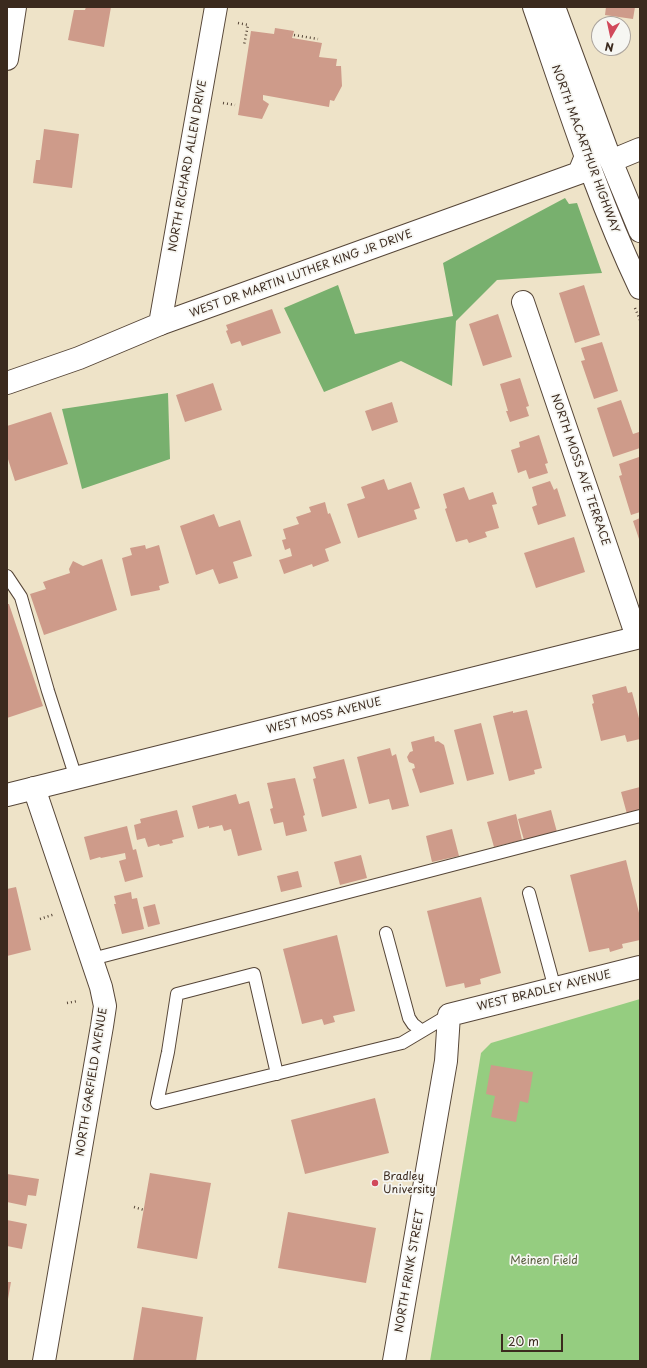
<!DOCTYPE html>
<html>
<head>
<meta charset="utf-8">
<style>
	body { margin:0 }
	#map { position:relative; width:647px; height:1368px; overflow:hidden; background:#eee3c8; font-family:"Playpen Sans",sans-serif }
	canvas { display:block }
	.frame { position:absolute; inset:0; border:8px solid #3b2a1e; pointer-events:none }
	.north { position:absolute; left:591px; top:16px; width:40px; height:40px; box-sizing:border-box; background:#f6f6f2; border:1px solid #aba49d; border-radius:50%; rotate:189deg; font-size:11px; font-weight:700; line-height:16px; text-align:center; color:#3b2a1e }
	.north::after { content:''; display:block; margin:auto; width:14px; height:18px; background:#d1495b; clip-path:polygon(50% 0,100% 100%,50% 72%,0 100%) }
	.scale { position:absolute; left:501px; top:1334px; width:62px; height:18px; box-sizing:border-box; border:2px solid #3b2a1e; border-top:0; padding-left:5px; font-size:12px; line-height:14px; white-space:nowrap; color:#3b2a1e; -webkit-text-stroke:3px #f6f6f2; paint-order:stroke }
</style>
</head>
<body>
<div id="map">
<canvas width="647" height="1368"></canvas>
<div class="frame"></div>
<div class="north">N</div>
<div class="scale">20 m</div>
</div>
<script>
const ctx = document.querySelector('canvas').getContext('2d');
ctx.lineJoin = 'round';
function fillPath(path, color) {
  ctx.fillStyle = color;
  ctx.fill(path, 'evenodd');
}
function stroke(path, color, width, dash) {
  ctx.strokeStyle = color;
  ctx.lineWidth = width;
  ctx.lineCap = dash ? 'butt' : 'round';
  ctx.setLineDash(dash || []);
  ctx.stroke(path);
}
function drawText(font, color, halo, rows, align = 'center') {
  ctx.font = font + ' "Playpen Sans",sans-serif';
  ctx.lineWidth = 3.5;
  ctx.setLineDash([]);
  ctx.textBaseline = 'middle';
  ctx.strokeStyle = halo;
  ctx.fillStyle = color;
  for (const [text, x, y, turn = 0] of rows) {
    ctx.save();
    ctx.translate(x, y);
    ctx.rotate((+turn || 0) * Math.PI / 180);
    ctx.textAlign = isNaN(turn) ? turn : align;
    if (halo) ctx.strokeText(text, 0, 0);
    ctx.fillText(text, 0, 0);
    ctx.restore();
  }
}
const green = new Path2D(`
	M640,999V1361H430L481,1053L491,1043Z`);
const forest = new Path2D(`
	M565,198L569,204L577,203L602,273L497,280L456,321L452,386L401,361L324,392L284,308L338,285L355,334L453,316L443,263Z
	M168,393L170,459L82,489L62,409Z`);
const building = new Path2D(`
	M86,7H111L104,47L68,40L74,10H85Z
	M606,7H635L633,19L605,15Z
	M275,28L294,31L292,38L322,43L319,57L337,59L336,66H341L342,86L334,101L330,100L329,107L263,95V100L269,104L262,119L238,115L251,31L274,34Z
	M44,129L79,134L72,188L33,183L36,160H40Z
	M584,285L600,335L575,343L559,293Z
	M272,309L281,333L242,346L240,341L231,344L226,331L228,330L226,325Z
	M498,314L512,357L483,366L469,324Z
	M602,342L618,391L594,399L581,361L585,360L581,348Z
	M520,378L529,406L526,407L529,416L510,422L506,411H508L500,384Z
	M213,383L222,410L185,422L176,395Z
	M621,400L633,434L639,432L640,448L613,457L597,408Z
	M392,402L398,422L372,431L365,411Z
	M51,412L68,464L15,481L7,456V426Z
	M539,435L548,463L545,464L548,473L529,479L526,470L518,473L511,450L520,447L519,442Z
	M639,457L640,512L631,515L619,476L622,475L619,464Z
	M384,479L388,490L411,482L420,508L414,510L417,519L358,538L347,504L365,498L361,487Z
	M550,481L554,490L557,488L566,516L538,525L532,507L537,505L532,487Z
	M464,487L469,500L493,492L497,504L492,505L499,528L485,532L487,537L469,543L467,539L456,542L445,509L447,508L443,494Z
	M325,502L328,514L330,513L341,543L325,549L329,561L313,567L312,564L284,574L279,560L292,556L290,548L285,550L282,540L286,539L283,529L299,524L296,517L311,512L309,507Z
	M214,514L219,527L240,520L252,556L233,562L238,578L219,584L213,569L196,575L180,526Z
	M640,518V542L633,521Z
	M574,537L585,572L536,588L524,553Z
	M145,545L146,549L159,545L169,583L159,586L160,590L131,596L122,558L132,555L130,548Z
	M102,559L117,610L44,635L30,594L46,589L43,582L70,573L69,569L73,561L83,566Z
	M7,604H9L43,706L7,718Z
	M626,686L628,693L632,692L640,722V739L627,742L625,735L601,741L592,704L594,703L592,695Z
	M527,710L542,768L534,770L535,774L509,781L493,716L513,711V713Z
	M481,723L494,774L467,781L454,730Z
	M434,736L435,742L438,741L444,745L454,784L420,793L412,769L415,768L414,764L409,762L407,757L410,752L413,751L411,742Z
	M390,748L392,756L396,754L409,806L392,810L389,799L369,804L357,757Z
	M344,759L357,808L322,817L313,779L316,778L313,767Z
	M295,778L305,815L303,816L307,831L286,836L283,822L274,824L270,809L273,808L267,783Z
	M640,787V811L627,814L621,792Z
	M236,794L239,804L249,801L262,850L238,856L231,829L224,831L222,825L209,828V826L198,829L192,806Z
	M177,810L184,837L172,840L173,843L160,846L159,844L148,847L145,838L137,840L134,825L141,823L140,819Z
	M551,810L557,832L524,840L518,819Z
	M516,814L522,840L494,847L487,822Z
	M127,826L133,850L136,849L143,877L125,882L119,861L126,859L125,853L101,858L100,857L90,860L84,837Z
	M452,829L459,856L432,862L426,836Z
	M361,855L367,878L340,885L334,862Z
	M626,860L640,917V940L622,944L623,948L610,952L609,948L589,952L570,875Z
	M298,871L302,887L281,892L277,876Z
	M16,887L31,950L7,956V889Z
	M131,892L132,899L137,898L144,929L122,934L114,904H116L114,896Z
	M481,897L501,973L480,979L481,984L465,988L464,983L446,987L427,911Z
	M155,904L160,924L148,927L143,907Z
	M337,935L355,1011L333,1016L335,1022L324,1025L322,1019L302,1024L283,949Z
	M491,1065L533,1072L528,1103L520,1101L516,1122L491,1117L495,1096L486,1094Z
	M375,1098L389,1153L305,1174L291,1120Z
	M150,1173L211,1183L197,1259L137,1248Z
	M7,1174L39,1179L36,1196L28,1195L26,1206L7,1202Z
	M288,1212L376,1228L366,1283L278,1268Z
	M7,1220L27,1224L22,1249L7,1246Z
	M7,1282H11L8,1299H7Z
	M142,1307L203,1317L196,1361H133Z`);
const path = new Path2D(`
	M238,23L248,25L244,45
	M294,35L318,39
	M223,103L235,105
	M635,308L640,320
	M40,919L55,914
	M67,1003L78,1001
	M134,1207L144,1210`);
const service = new Path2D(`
	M7,576L21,597L48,691L76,778
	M529,893L555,989
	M386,933L409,1018L413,1024L422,1031
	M92,959L640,816
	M277,1074L254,974L177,994L168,1052L157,1103L402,1043L449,1015`);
const minor = new Path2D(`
	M7,59L15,7
	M611,161L640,149
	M523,302L637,637
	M160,324L579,173L586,156
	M34,788L101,987L105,1006L102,1026L44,1361
	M394,1361L446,1061L449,1015L640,967`);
const tertiary = new Path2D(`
	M7,383L79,358L160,324L216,7
	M7,795L640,637`);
const secondary = new Path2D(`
	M534,7C567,102 597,198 640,288
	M554,7L609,156L640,231`);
const markers = [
	[375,1183,4,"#d1495b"]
];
const streetNames = [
	["NORTH MACARTHUR HIGHWAY",585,149,70],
	["NORTH RICHARD ALLEN DRIVE",188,166,-80],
	["WEST DR MARTIN LUTHER KING JR DRIVE",301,274,-20],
	["NORTH MOSS AVE TERRACE",580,470,71],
	["WEST MOSS AVENUE",324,716,-14],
	["WEST BRADLEY AVENUE",544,991,-14],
	["NORTH GARFIELD AVENUE",92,1082,-81],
	["NORTH FRINK STREET",410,1271,-80]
];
const poiNames = [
	["Bradley",383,1177],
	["University",383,1190]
];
const parkNames = [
	["Meinen Field",544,1261]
];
fillPath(green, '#95cd80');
fillPath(forest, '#78b06e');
fillPath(building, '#ce9b8a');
stroke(service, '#564638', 14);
stroke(minor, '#564638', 24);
stroke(tertiary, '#564638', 24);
stroke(secondary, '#564638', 24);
stroke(path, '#564638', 2.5, [1, 3]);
stroke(service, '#fff', 12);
stroke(minor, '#fff', 22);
stroke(tertiary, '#fff', 22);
stroke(secondary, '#fff', 22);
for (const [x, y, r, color] of markers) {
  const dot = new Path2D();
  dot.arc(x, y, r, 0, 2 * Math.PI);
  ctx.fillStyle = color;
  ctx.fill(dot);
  stroke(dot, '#f6f6f2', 1.5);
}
drawText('11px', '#3b2a1e', '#f6f6f2', streetNames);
drawText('11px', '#3b2a1e', '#f6f6f2', poiNames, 'left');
drawText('11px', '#565b3b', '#f6f6f2', parkNames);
</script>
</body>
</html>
